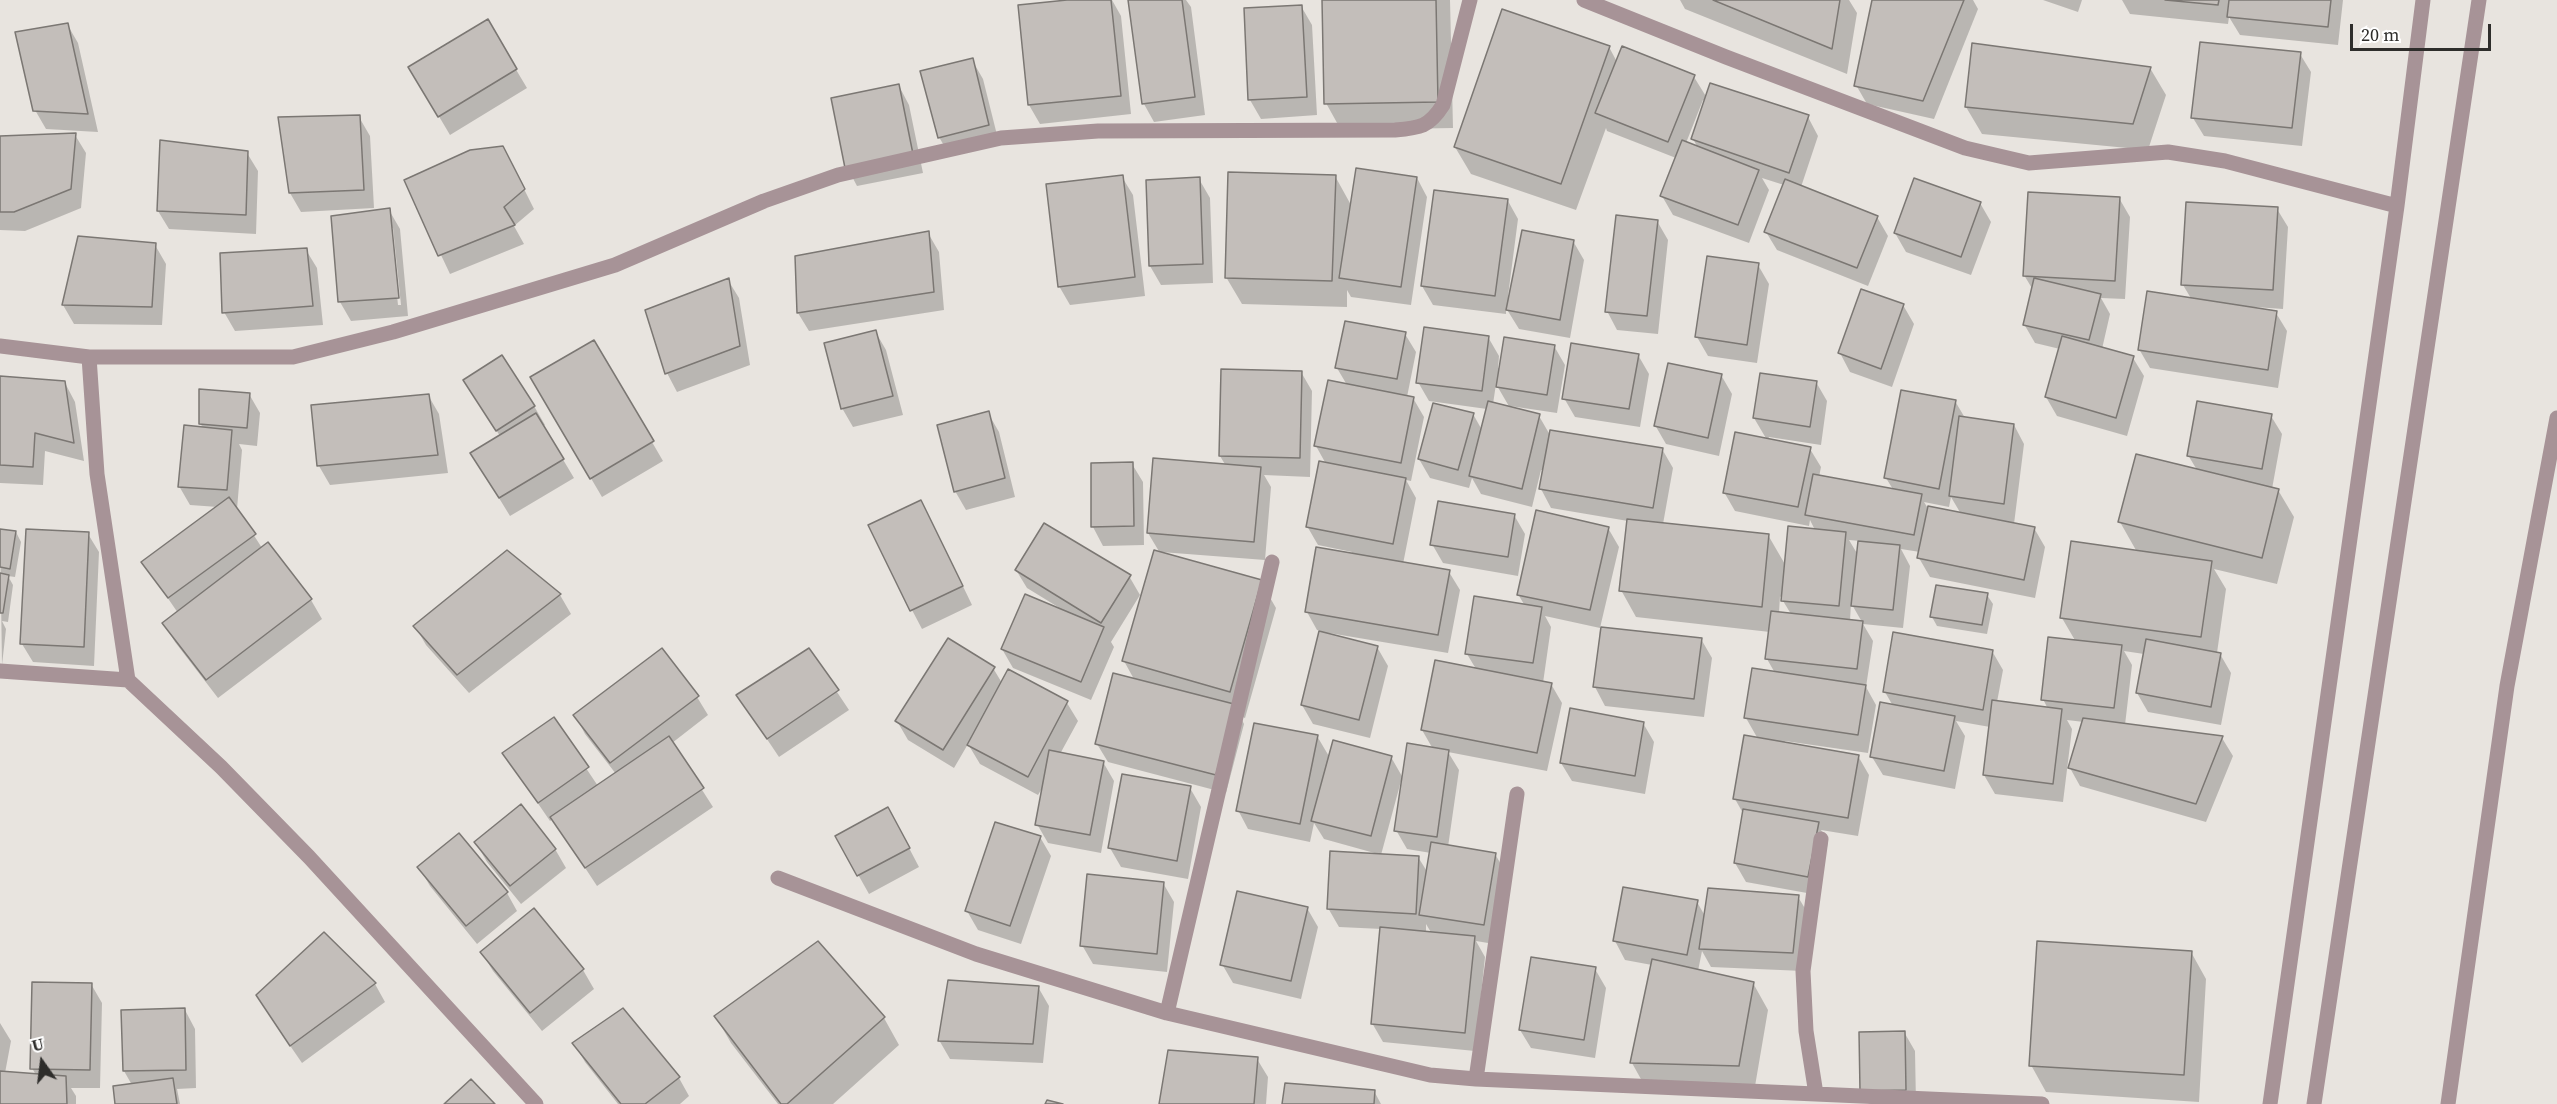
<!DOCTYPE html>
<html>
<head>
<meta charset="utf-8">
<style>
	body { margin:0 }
	#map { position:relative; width:2557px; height:1104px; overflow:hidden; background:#e8e4df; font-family:"Source Serif 4",serif }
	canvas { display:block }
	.north { position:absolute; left:12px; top:1032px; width:60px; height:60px; -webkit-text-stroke:4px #fff; paint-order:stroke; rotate:346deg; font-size:16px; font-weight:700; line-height:24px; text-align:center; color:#2e2d2b }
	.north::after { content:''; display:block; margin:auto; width:21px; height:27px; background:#2e2d2b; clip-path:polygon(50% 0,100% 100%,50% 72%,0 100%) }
	.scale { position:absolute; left:2350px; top:24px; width:141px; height:27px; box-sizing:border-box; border:3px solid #2e2d2b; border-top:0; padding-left:8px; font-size:18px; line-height:21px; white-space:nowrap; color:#2e2d2b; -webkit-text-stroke:4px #fff; paint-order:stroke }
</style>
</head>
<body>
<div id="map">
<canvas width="2557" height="1104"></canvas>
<div class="north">U</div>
<div class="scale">20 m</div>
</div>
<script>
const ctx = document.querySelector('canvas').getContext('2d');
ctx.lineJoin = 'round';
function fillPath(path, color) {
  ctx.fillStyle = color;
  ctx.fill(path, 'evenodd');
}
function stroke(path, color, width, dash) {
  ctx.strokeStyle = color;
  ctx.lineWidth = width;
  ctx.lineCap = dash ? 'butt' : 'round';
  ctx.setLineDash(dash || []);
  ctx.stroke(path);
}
const shadow = new Path2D(`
	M1082,0H1112L1121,16L1131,114L1040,124L1029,105L1020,6Z
	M1130,0H1186L1191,7L1205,115L1154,122L1144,104Z
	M1324,0H1450L1453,128L1341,130L1326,103Z
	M1680,0H1849L1857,13L1847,74L1685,9Z
	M1874,0H1973L1978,9L1934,119L1867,104L1856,85Z
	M2043,0H2082L2078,12Z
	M2122,0H2343L2338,45L2240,35L2229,17L2228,24L2130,14Z
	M1301,6L1312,25L1317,115L1261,119L1250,100Z
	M487,21L527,88L450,135L421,86Z
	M67,24L78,43L98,132L46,129L35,110Z
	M1609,47L1617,62L1623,48L1694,77L1707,98L1808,117L1818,136L1801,187L1877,217L1888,236L1868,286L1777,250L1766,232L1784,185L1762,178L1769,190L1749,243L1673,215L1662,196L1676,158L1607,131L1606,128L1576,210L1471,174L1455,147ZM1703,100L1706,101L1693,139L1698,148L1686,143Z
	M2300,54L2311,72L2302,146L2204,136L2193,118Z
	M972,60L983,79L999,143L950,156L939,137Z
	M2150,68L2166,95L2148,150L1982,134L1966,107Z
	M899,86L909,105L923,173L857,186L847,167Z
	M359,117L370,136L374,208L301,212L290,193Z
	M75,135L86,153L81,208L25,231L0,230V138Z
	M247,153L258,171L256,234L169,229L158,211Z
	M513,167L534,209L514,226L524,244L450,274L406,181Z
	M1335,176L1351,205L1417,178L1427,197L1411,305L1351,297L1347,290V307L1242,304L1226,277Z
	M1122,177L1133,195L1145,296L1070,305L1059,286Z
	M1199,179L1210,198L1213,283L1161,285L1150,266Z
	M2119,198L2130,217L2125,299L2101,298L2110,314L2102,349L2133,358L2144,376L2127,436L2057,416L2046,397L2060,349L2035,343L2024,324L2033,290L2024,275Z
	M1508,201L1518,219L1508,296L1511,297L1573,241L1584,260L1570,338L1519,329L1506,308V314L1433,305L1422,286Z
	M1980,203L1991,222L1971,275L1906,252L1895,233Z
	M2277,209L2288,227L2283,309L2255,307L2254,309L2276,313L2287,331L2278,388L2150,368L2139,349L2192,300L2183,285Z
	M389,210L400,229L408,316L351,321L340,302ZM390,228H393L401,305H398Z
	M1657,221L1668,240L1658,334L1617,330L1607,311Z
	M928,233L939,252L944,310L809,331L798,313Z
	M80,238L155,245L166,264L162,325L74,324L63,305Z
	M306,250L317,268L323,325L235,331L224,312Z
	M1758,265L1769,284L1757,363L1708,356L1697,337Z
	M728,280L739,298L750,365L677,392L667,373L647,311Z
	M1903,305L1914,324L1892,387L1850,372L1840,353Z
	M875,331L886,350L903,415L853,427L842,408Z
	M1405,334L1416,352L1407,397L1413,398L1424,417L1411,481L1406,480L1416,498L1403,564L1449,572L1460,590L1448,653L1329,633V635L1377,647L1388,666L1370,738L1313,724L1302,705L1321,631L1317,630L1307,612L1352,552L1318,545L1307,526L1326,464L1316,446L1347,385L1337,368Z
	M1488,337L1499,356L1498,368L1554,346L1565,365L1557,413L1510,406V408L1539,416L1550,435L1662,449L1673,468L1663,524L1768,535L1786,566L1815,530L1810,520L1809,526L1735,511L1724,492L1767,440L1754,418L1816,382L1827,401L1821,445L1769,437L1768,440L1810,449L1821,467L1819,477L1894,491L1886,478L1955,401L1965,418L2014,425L2024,444L2014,524L2034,528L2045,547L2035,598L1930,577L1919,558L1920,552L1901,549L1910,566L1903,628L1863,624L1873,641L1866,687L1876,705L1868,753L1785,741L1784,744L1858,756L1869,775L1858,836L1821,830L1828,842L1818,895L1746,882L1735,863L1744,815L1735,799L1758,739L1746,718L1775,673L1767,659L1770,632L1636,617L1621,590L1628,521L1551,508L1541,489L1544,470H1541L1532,507L1481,494L1472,478L1469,488L1430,478L1419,459L1473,414L1482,430L1487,409L1429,401L1418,382ZM1496,384L1510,408L1493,404ZM1951,497L1961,514L1929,510L1924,502L1949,507ZM1849,540L1860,541L1858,555ZM1780,596L1791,614L1779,613ZM1851,603L1862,622L1850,621Z
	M594,342L663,461L602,497L532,378Z
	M1638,355L1649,374L1640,427L1575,417L1564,398Z
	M1301,372L1312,391L1310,477L1264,475L1271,487L1265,560L1161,552L1261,582L1276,608L1245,718L1240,716L1244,724L1226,793L1108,762L1097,744L1135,681L1124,661L1160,553L1148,533L1226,466L1220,456Z
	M1721,375L1732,394L1719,456L1666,444L1655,425Z
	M0,378L65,383L75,402L84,461L45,451L43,485L0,483Z
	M249,394L260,413L257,446L239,444L242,450L237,509L262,548L268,544L311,600L322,619L218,698L175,642L164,624L178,613L143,562L218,507L190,505L179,486L203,428L200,423Z
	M428,395L439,414L448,473L330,485L319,466L312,406Z
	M476,399L534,406L545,425L543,426L574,478L510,516L483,472L500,436Z
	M988,413L999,432L1015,497L966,510L955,491Z
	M2271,416L2282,434L2272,489L2278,490L2294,517L2277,584L2214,569L2226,589L2217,653L2220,654L2231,673L2221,725L2148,712L2137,693L2144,654L2124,651L2132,665L2125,725L2222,738L2233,756L2206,822L2080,786L2070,768L2084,722L2067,720L2072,729L2063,802L1995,794L1984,775L1990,727L1956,721L1965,736L1955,789L1883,775L1872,757L1893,706L1885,692L1992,651L2003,670L1997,702L2048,709L2043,699L2076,642L2062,618L2137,552L2120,522L2197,470L2188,455Z
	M1132,464L1143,482L1144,545L1103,546L1093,527Z
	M1514,515L1525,534L1518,576L1443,563L1432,544Z
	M931,520L972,605L922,629L912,610Z
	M1608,528L1619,547L1600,628L1545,616L1551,627L1543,683L1551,684L1562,703L1547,771L1448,752L1459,770L1448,847L1495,854L1506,873L1494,944L1476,941L1485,957L1475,1051L1383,1042L1372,1023L1382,929L1339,927L1328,908L1378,854L1324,839L1314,823L1310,842L1248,829L1238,810L1317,736L1330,758L1391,757L1403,778L1433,749L1422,730L1476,669L1467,654L1525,606L1518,594ZM1401,781H1403L1396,830L1407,849L1431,853L1428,873L1418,857L1381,855ZM1426,924L1432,934L1426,933Z
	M0,530L16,532L21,542L15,577L8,576L13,585L8,622L2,621L6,629L2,665Z
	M88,534L99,552L94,666L33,662L22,644Z
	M507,552L560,595L571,614L469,693L426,645L415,626Z
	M1016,570L1129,576L1140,595L1111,642L1114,647L1091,700L1013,668L1002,649L1058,607L1027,588Z
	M1987,595L1993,604L1987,634L1937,626L1932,617Z
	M1600,628L1701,639L1712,658L1704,717L1605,706L1595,687Z
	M809,650L849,710L779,757L738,696Z
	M993,668L1002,683L1009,671L1067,703L1078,721L1060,754L1103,762L1114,781L1101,853L1048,843L1037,824L1044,785L1038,795L980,764L968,744L954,768L908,740L897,721Z
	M697,697L708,715L672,743L713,807L597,886L553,819L550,821L504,754L553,719L598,786L616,774L585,734L575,715Z
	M1643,723L1654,742L1645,794L1572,781L1561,763Z
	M1190,788L1201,807L1188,879L1121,867L1110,848Z
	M898,827L919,867L869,894L837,837Z
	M1040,837L1051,856L1021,944L978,930L967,911Z
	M476,843L555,849L566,868L521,904L487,862Z
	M419,867L507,893L517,911L477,944L430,886Z
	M1163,883L1174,902L1167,972L1093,964L1082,945Z
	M1798,897L1809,915L1803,971L1711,967L1702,951L1698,971L1753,983L1768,1010L1754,1092L1647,1090L1632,1063L1652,965L1625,960L1615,941L1697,902L1705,916Z
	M1307,908L1318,927L1301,999L1233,983L1222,964Z
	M534,910L583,970L594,989L542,1031L493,971L482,953Z
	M2191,952L2206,979L2199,1102L2046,1092L2031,1065Z
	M1595,969L1606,988L1595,1058L1531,1048L1520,1030Z
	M91,984L102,1003L100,1088H71L76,1096V1104H0V1023L11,1041L5,1073L36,1075L32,1068Z
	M375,984L385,1002L302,1063L269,1015Z
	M1038,987L1049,1006L1043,1063L950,1059L939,1040Z
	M185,1010L195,1029L196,1088L177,1089L180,1104H117L132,1085L124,1071Z
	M716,1017L884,1018L899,1045L833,1104H778L731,1043Z
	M1904,1032L1915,1051L1916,1104H1869L1861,1091Z
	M574,1043L679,1078L689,1096L680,1104H618L585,1062Z
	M1257,1059L1268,1077L1266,1104H1160Z
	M1374,1091L1381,1104H1283Z`);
const building = new Path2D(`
	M1067,0H1111L1121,96L1028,105L1018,5Z
	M1128,0H1182L1195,97L1142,104Z
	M1322,0H1436L1438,102L1324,104Z
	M1713,0H1840L1832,49Z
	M1872,0H1964L1923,101L1854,86Z
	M2165,0H2219L2218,5Z
	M2229,0H2331L2328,27L2227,17Z
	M1302,5L1307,97L1248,100L1244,8Z
	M1502,9L1610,46L1561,184L1454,147Z
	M488,19L517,69L438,117L408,67Z
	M68,23L88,114L33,111L15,32Z
	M2200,42L2301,52L2292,128L2191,118Z
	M1972,43L2151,67L2133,124L1965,107Z
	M1622,46L1695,75L1668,142L1595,113Z
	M973,58L989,125L938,138L920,71Z
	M1710,83L1809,115L1789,173L1691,139Z
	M899,84L913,154L845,168L831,98Z
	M360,115L364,190L289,193L278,117Z
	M76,133L71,189L14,212H0V136Z
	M160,140L248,151L246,215L157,211Z
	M1682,140L1759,170L1738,225L1660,196Z
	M503,146L525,189L504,207L515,225L438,256L404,180L470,150Z
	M1356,168L1417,177L1401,287L1339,278Z
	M1228,172L1336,175L1332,281L1225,278Z
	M1123,175L1135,277L1058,287L1046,184Z
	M1200,177L1203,264L1149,266L1146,180Z
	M1914,178L1981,202L1961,257L1894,233Z
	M1785,179L1878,216L1857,268L1764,232Z
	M1434,190L1508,199L1495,296L1421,286Z
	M2028,192L2120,197L2115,281L2023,276Z
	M2186,202L2278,207L2273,290L2181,285Z
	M390,208L399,298L338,302L331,216Z
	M1616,215L1658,220L1647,316L1605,312Z
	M1522,230L1574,240L1560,320L1506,310Z
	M929,231L934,292L797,313L795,256Z
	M78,236L156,243L152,307L62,305Z
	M307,248L313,306L222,313L220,253Z
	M1707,256L1759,263L1747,345L1695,337Z
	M729,278L740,346L665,374L645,310Z
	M2034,278L2101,294L2089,340L2023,325Z
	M1861,289L1904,304L1881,369L1838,353Z
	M2147,291L2277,311L2268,370L2138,350Z
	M1345,321L1406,332L1397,379L1335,368Z
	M1424,327L1489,336L1482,391L1416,383Z
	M876,330L893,396L841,409L824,343Z
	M2062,336L2134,356L2116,418L2045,397Z
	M1504,337L1555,345L1547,395L1496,387Z
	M594,340L654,441L590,479L530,377Z
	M1571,343L1639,354L1629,409L1562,399Z
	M502,355L535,406L496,431L463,380Z
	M1668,363L1722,374L1708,438L1654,426Z
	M1221,369L1302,371L1300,458L1219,456Z
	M1760,373L1817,381L1810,427L1753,418Z
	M0,376L65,381L74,443L35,433L33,467L0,465Z
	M1328,380L1414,397L1401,463L1314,446Z
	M199,389L250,393L247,428L199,424Z
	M1901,390L1956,400L1939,489L1884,478Z
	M429,394L438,455L317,466L311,405Z
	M1488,401L1540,414L1522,489L1469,476Z
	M2197,401L2272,414L2262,469L2187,456Z
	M1433,403L1474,413L1458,470L1418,459Z
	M989,411L1005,478L954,492L937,425Z
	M536,413L564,459L499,498L470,453Z
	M1959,416L2014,424L2004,504L1949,496Z
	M184,425L232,430L227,490L178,487Z
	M1550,430L1663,448L1653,508L1539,489Z
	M1735,432L1811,447L1798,507L1723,493Z
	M2136,454L2279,489L2262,558L2118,522Z
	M1153,458L1261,467L1254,542L1147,533Z
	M1319,461L1406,478L1393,544L1306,527Z
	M1133,462L1134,526L1091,527V463Z
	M1813,474L1922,494L1914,535L1805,515Z
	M229,497L256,534L168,598L141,562Z
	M921,500L963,586L910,611L868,525Z
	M1438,501L1515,514L1508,557L1430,545Z
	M1928,506L2035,527L2024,580L1917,558Z
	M1536,510L1609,527L1590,610L1517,595Z
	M1627,519L1769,534L1762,607L1619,591Z
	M1044,523L1131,575L1101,623L1015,570Z
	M1788,526L1846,532L1839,606L1781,601Z
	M0,529L16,531L10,569L0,567Z
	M26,529L89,532L84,647L20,644Z
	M1858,541L1900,545L1893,610L1851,606Z
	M2071,541L2212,561L2201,637L2060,618Z
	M268,542L312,599L206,680L162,623Z
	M1316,547L1450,570L1438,635L1305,612Z
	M507,550L561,594L457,675L413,626Z
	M1154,550L1262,580L1230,692L1122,661Z
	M0,573L9,575L3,613H0Z
	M1936,585L1988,593L1982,625L1930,617Z
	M1025,594L1104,627L1081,682L1001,649Z
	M1474,596L1542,607L1533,663L1465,654Z
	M1771,611L1863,621L1857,669L1765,659Z
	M1601,627L1702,638L1694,699L1593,687Z
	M1319,631L1378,646L1359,720L1301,705Z
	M1893,632L1993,650L1983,710L1883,692Z
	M2048,637L2122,645L2114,708L2041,700Z
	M948,638L995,667L943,750L895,721Z
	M2146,639L2221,653L2211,707L2136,693Z
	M662,648L699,696L610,763L573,715Z
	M809,648L839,690L767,739L736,695Z
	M1435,660L1552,683L1537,753L1421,730Z
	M1752,668L1866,685L1858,735L1744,718Z
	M1008,669L1068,701L1028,777L967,745Z
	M1113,673L1234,704L1216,775L1095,744Z
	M1992,700L2062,709L2053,784L1983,775Z
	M1880,702L1955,716L1944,771L1870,757Z
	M1570,708L1644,722L1635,776L1560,763Z
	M554,717L589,767L538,803L502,753Z
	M2083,718L2223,736L2196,804L2068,768Z
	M1254,723L1318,735L1300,824L1236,811Z
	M1744,735L1859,755L1848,818L1733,799Z
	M669,736L704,788L585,868L550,817Z
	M1333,740L1392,756L1371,836L1311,821Z
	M1407,743L1449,750L1437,837L1394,831Z
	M1049,750L1104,761L1090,835L1035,825Z
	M1122,774L1191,786L1177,861L1108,848Z
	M521,804L556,849L510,886L474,842Z
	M888,807L910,848L857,876L835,836Z
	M1743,809L1819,822L1808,877L1734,863Z
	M995,822L1041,836L1010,926L965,911Z
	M459,833L508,892L466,926L417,867Z
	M1431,842L1496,853L1484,925L1419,915Z
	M1330,851L1419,856L1416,914L1327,909Z
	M1087,874L1164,882L1157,954L1080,946Z
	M1623,887L1698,900L1687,955L1613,941Z
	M1708,888L1799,895L1793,953L1699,949Z
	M1237,891L1308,907L1291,981L1220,965Z
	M534,908L584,969L530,1013L480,952Z
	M1380,927L1475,936L1465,1033L1371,1024Z
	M324,932L376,983L290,1046L256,995Z
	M818,941L885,1017L787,1104H781L714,1016Z
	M2037,941L2192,951L2184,1075L2029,1066Z
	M1531,957L1596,967L1584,1040L1519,1030Z
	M1652,959L1754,982L1739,1066L1630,1063Z
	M948,980L1039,986L1033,1044L938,1041Z
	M32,982L92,983L90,1070L30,1069Z
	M185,1008L186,1070L123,1071L121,1010Z
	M623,1008L680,1077L645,1104H621L572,1043Z
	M1905,1031L1906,1090L1860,1091L1859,1032Z
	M1168,1050L1258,1057L1254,1104H1159Z
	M0,1071L66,1076L67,1104H0Z
	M173,1078L177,1104H115L113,1086Z
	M471,1079L495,1104H444Z
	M1285,1083L1375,1090L1374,1104H1282Z
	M1047,1100L1063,1104H1045Z`);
const minor = new Path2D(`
	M1584,0L1726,57L1965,148L2029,163L2168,152L2225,161L2397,206
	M0,346L89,357L97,474L128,680
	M89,357H293L393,332L615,265L764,201L838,175L1001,138L1098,131L1395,130C1420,128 1429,127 1443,105L1470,0
	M0,671L128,680L221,767L309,857L536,1104
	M778,878L976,954L1167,1013L1430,1075L1476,1079L2042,1104
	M1167,1013L1272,562
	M1476,1079L1517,794
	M1816,1094L1806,1031L1803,971L1821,839
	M2270,1104L2397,206L2423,0
	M2314,1104L2479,0
	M2448,1104L2507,686L2557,418`);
fillPath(shadow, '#0003');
fillPath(building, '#c3beba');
stroke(building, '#7b7773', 1.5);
stroke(minor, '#a79397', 15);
</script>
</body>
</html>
